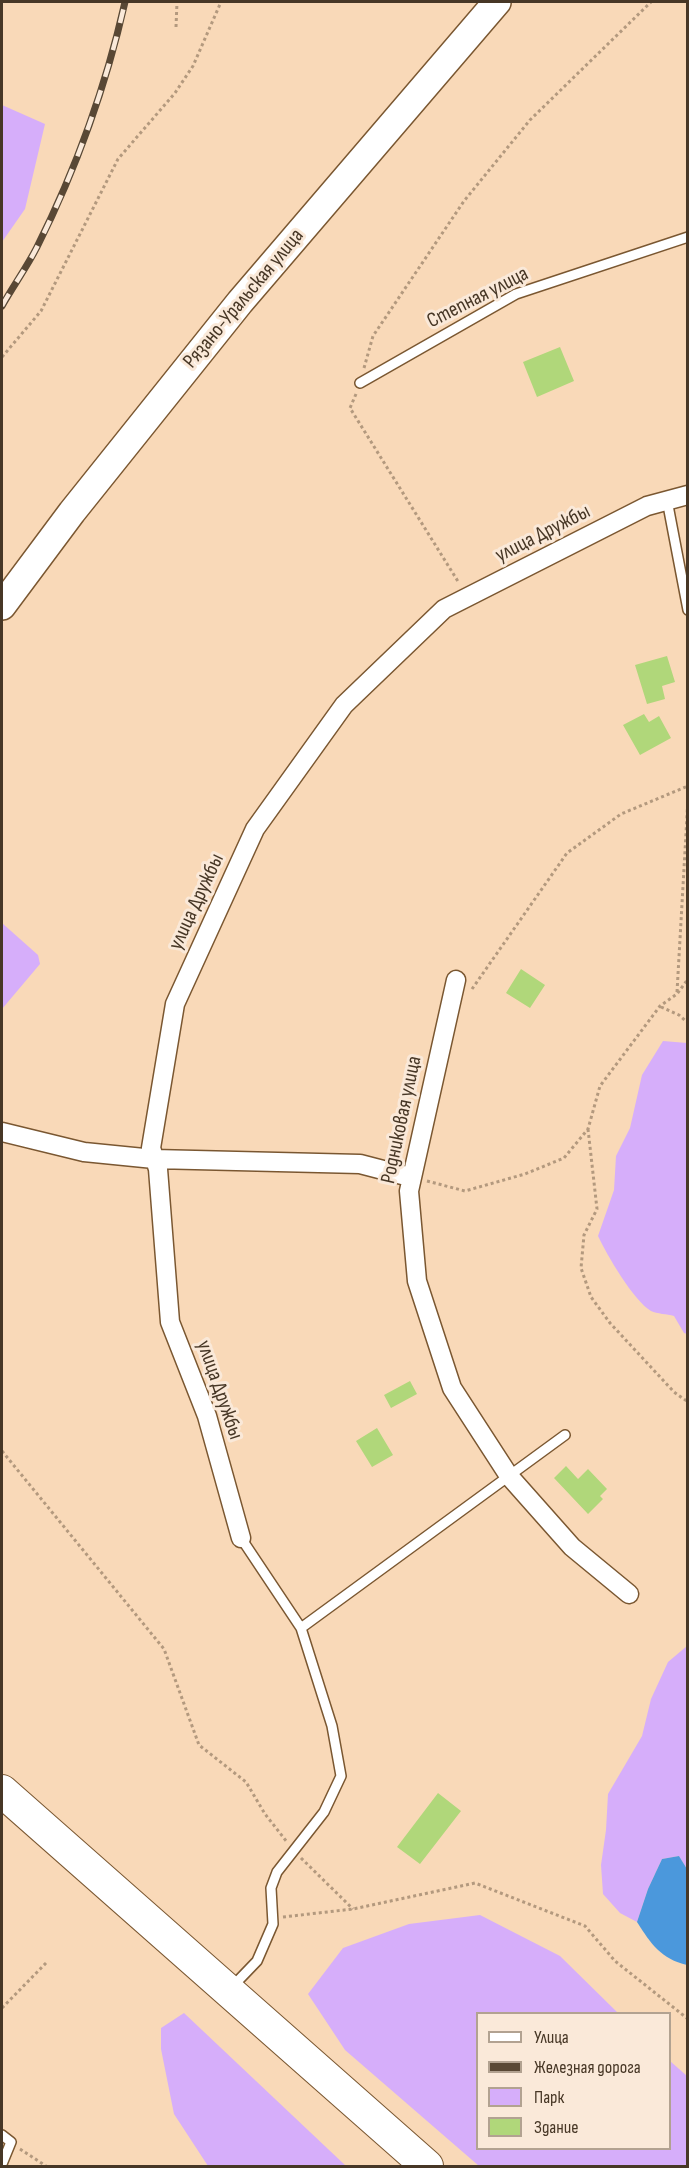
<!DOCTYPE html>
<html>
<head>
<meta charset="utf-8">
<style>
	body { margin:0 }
	#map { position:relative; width:689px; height:2168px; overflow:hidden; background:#f9d9b8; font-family:"Sofia Sans Condensed",sans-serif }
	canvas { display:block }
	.frame { position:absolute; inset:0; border:3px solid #473726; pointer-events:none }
	.legend { position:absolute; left:476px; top:2012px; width:195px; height:138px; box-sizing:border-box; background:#fae9d9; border:2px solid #b2a291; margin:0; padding:8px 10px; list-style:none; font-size:18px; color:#473726 }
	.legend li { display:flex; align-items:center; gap:12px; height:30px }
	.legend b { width:30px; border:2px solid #b2a291 }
</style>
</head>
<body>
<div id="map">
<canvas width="689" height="2168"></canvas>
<div class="frame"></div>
<ul class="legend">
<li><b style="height:8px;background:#fff"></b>Улица</li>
<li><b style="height:8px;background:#594835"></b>Железная дорога</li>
<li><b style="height:16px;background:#d6aefa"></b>Парк</li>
<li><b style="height:16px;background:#b0d77a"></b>Здание</li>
</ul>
</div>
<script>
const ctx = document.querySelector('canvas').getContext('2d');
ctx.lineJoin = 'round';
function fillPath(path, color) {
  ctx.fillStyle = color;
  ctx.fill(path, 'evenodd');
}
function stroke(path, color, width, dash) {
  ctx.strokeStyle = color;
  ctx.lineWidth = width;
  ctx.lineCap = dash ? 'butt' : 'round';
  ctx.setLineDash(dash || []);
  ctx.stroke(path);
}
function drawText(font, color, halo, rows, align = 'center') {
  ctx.font = font + ' "Sofia Sans Condensed",sans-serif';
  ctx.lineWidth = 6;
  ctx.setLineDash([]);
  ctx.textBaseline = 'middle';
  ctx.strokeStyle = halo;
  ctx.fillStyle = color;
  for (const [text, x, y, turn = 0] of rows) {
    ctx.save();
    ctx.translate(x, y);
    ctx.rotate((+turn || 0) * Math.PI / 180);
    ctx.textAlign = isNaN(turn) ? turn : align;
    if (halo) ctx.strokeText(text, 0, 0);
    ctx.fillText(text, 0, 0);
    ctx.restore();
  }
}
const green = new Path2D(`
	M2,105L45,124L25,209L2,242Z
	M2,923L38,955L40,964L2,1009Z
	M663,1041L687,1043V1334L684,1333L674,1316C667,1314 657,1314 651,1311C633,1300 607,1255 598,1236L614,1190L616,1156L630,1128L642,1075Z
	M687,1646V1869L679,1856L662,1859L648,1889L637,1922L620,1913L603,1894L601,1865L606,1830L608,1794L642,1736L651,1699L668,1662Z
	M480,1915L560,1956L618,2013L478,2014V2148H670V2061L687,2076V2166H479L345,2050L308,1994L343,1948L409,1924Z
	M184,2013L346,2166H208L174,2114L161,2049V2028Z`);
const water = new Path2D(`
	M679,1856L687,1869V1965C661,1959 651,1944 637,1922L648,1889L662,1859Z`);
const building = new Path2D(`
	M560,347L574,381L537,397L523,362Z
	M667,656L675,682L662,686L665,699L647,704L635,665Z
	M644,714L649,722L659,716L671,738L640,755L623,725Z
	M521,969L545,985L530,1008L506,993Z
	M410,1381L417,1394L391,1408L384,1395Z
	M377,1428L393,1455L372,1467L356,1441Z
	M566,1466L578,1479L588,1469L607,1489L600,1496L603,1499L588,1514L554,1478Z
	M438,1793L461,1811L420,1864L397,1847Z`);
const path = new Path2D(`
	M176,27L177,2
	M2,357L41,311L118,159L175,93L193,66L221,2
	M364,368L373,336L464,201L530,120L651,2
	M356,394L350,408L459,583
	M472,989L567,853L621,814L688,786
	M677,992L688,798
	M661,1007L679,1015L688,1023
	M588,1129L597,1209L584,1235L581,1268L591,1297L610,1323L674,1392L688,1402
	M427,1181L465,1191L525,1174L564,1158L588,1129L600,1086L660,1006L677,994L688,979
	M2,1451L164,1649L199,1745L246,1782L265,1814L287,1842
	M301,1858L353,1909
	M283,1917L353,1909L475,1883L585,1926L615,1961L688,2019
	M2,2008L46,1963
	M20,2149L46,2166`);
const lane = new Path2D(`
	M360,383L516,294L688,237
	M667,500L688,610
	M301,1628L565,1435
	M232,1987L257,1961L273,1924L271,1888L277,1872L324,1812L341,1776L332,1726L301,1628L241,1538
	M2,2135L11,2142L2,2164`);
const street = new Path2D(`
	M456,980L409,1191L417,1281L452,1388L509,1476L572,1547L629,1594
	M2,1132L84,1152L154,1159L360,1164L410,1177
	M241,1538L207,1416L170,1322L158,1169L151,1148L175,1004L255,829L344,705L444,609L647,506L688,495`);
const primary = new Path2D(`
	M2,606L72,512L240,302L497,2`);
const highway = new Path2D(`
	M2,1791L427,2166`);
const rail = new Path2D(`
	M2,306C13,286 27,267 37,247C76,169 106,86 125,2`);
const streetNames = [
	["Степная улица",478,298,-27],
	["Рязано-Уральская улица",244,299,-50],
	["улица Дружбы",543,534,-27],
	["улица Дружбы",197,902,-65],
	["Родниковая улица",402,1120,-78],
	["улица Дружбы",219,1390,71]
];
fillPath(green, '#d6aefa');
fillPath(water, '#4b98dc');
fillPath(building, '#b0d77a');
stroke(lane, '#7a5731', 12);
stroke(street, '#7a5731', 21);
stroke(primary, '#7a5731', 30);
stroke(highway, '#7a5731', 34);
stroke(path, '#b3997e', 3, [3, 3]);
stroke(lane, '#fff', 9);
stroke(street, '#fff', 18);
stroke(primary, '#fff', 27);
stroke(highway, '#fff', 32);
stroke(rail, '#594835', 7);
stroke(rail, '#fae9d9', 4.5, [14]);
drawText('21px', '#473726', '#fae9d9', streetNames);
</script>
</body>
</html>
